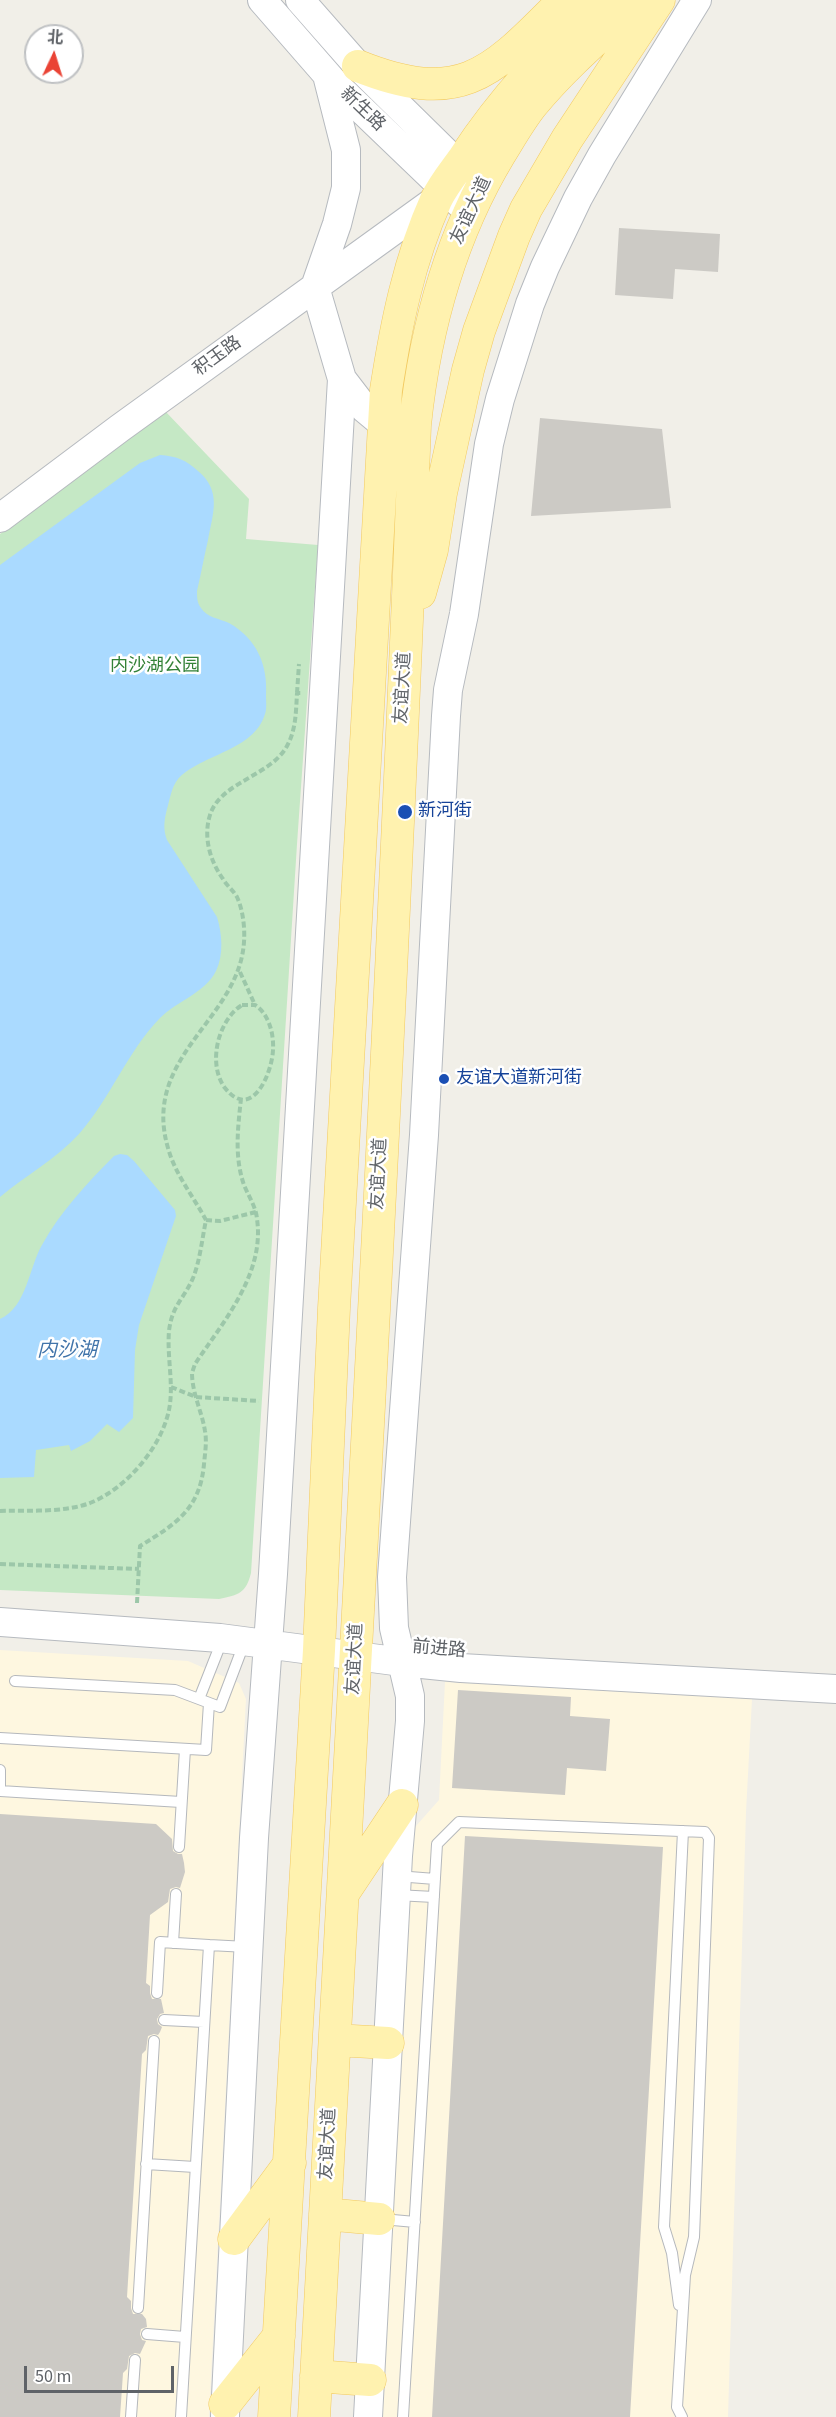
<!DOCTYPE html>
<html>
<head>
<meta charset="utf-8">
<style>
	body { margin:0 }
	#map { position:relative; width:836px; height:2417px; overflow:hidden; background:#f1efe8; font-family:"Source Sans 3","Noto Sans SC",sans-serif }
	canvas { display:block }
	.north { position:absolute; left:24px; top:24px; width:60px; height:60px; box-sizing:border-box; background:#fff; border:2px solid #bfc1c3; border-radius:50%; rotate:4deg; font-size:16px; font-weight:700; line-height:24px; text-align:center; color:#5f6368 }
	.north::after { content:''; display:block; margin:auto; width:21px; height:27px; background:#ea4335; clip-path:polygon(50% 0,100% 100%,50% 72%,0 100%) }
	.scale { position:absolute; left:24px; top:2366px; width:150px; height:27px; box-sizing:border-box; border:3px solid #5f6368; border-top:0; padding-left:8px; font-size:18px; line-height:21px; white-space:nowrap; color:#5f6368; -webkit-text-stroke:4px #fff; paint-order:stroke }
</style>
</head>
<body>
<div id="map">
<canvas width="836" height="2417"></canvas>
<div class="north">北</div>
<div class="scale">50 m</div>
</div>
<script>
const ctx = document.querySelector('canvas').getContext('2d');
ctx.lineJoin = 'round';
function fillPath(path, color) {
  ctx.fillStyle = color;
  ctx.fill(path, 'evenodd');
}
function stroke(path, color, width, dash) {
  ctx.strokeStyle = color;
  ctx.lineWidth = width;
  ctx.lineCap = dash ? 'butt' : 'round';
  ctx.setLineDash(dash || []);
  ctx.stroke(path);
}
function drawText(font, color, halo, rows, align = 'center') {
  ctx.font = font + ' "Source Sans 3","Noto Sans SC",sans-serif';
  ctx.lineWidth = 5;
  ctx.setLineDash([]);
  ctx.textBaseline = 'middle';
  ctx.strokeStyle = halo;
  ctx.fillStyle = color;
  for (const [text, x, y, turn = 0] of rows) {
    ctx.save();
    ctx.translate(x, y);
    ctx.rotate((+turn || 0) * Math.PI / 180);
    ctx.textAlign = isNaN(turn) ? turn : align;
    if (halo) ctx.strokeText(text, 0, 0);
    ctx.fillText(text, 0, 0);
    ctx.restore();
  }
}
const commercial = new Path2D(`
	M0,1650L188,1661L239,1683L246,1699L209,2417H0Z
	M445,1682L752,1699L746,1812L728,2417H371L408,1835L439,1800Z`);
const green = new Path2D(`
	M166,412L249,499L246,539L318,545L297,844L251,1573C246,1593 239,1595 219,1599L0,1590V534Z`);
const water = new Path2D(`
	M160,455C176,456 186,460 198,471C222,491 213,513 208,540C204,557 201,574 197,591C197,597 197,603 201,608C206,617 220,619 229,623C257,639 268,665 266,696C266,701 267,709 265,714C254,751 201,754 178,779C171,788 170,799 167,809C164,821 163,829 167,840L217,917C222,933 224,955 216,971C205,993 177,1001 160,1018C127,1052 110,1099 79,1134C56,1159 25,1176 0,1197V565L140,463Z
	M120,1154L127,1155L134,1161L175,1210L176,1216L139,1325L135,1350L133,1418L119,1432L107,1424L90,1441L71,1451L69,1445L36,1450L34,1477L0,1478V1319C27,1307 29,1267 42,1245C60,1212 88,1182 114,1156Z`);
const building = new Path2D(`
	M619,228L720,234L718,272L675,269L673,299L615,295Z
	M540,418L662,429L671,508L531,516Z
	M458,1690L571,1697L570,1716L610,1719L606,1771L567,1768L565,1795L452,1788Z
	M0,1814L156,1824L172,1839L173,1851L178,1854H182L184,1863L185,1872L180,1888L176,1887L170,1889L168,1902L150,1915L146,1983L150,1986V1993L152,1999H161L164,2013L160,2014L157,2019L158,2024L162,2027L160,2032L158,2035L154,2034L148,2036L146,2050L142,2054L127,2297L131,2301V2308L133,2314H142L146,2319L147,2327L141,2329L140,2334L142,2340L146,2341L140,2354L135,2353L129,2356L127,2369L123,2373L120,2417H0Z
	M465,1836L663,1847L630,2417H432Z`);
const path = new Path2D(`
	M297,693L299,664
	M240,972L255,1005
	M242,1005H255C269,1014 274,1034 273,1050C272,1073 252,1122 225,1088C207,1064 218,1020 242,1005Z
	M206,1220L220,1221L256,1212
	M171,1387L196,1397L259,1401
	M0,1511C29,1510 63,1513 90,1503C128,1488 165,1443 170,1404C173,1380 167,1356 169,1331C172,1305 184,1299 193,1278C200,1261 202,1239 206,1220C193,1196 175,1174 168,1148C141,1056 239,1020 244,942C245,928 243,910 237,897C233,890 227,886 223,879C210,861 203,837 210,815C220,782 271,776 287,746C296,730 296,711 297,693H302
	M0,1564L139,1569
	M137,1603L140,1546C176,1524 200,1509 204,1464C205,1453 207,1442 205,1431C202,1412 192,1393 192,1373L195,1364C223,1322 265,1274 257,1219C256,1207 249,1197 244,1185C234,1156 238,1128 241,1098`);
const lane = new Path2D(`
	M15,1681L175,1690L220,1707L245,1641
	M199,1699L223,1638
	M0,1738L206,1750L209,1703
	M0,1770V1791L181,1802
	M179,1847L185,1749
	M397,1876L435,1879
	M396,1895L434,1897
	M173,1943L176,1894
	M209,1945L247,1947
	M157,1993L160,1942L209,1945L181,2417
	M164,2020L204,2022
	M146,2164L195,2167
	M382,2219L415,2222
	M679,2305L672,2253L664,2227L683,1831
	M138,2308L154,2041
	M147,2334L185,2337
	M131,2417L135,2360
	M403,2417L437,1844L459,1822L705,1832L709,1838L694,2237L685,2275L677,2407L682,2417`);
const secondary = new Path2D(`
	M262,0L336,85L459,203
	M300,0L358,66L475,181
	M327,75L346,150V188L337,224L315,287L342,379L365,409L383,424
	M0,518L120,428L437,199
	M0,1622L220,1638L402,1662L461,1668L836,1689
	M225,2416L254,1838L273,1574L342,379
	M368,2417L398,1856L410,1721V1696L394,1628L392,1577L424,1135L446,716L448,690L464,614L489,444L500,399L530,304L545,267L578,198L602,155L697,0`);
const primary = new Path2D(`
	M358,66C463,108 492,72 564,0
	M420,593L432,550L441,493L468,370L479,331L514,236L526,209L567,139L659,0
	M344,1892L402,1805
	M335,2040L388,2043
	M325,2214L379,2219
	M234,2239L290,2163
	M316,2376L370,2380
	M225,2404L279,2336
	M274,2417L319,1650L334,1308L386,390C396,325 409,260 436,200C443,185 454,172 464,158C503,98 550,49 602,0
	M314,2417C350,1753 389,1089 415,425C425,328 450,237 500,154C510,138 520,120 532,105C564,66 602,34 639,0`);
const markers = [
	[405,812,8,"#1a4fb4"],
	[444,1079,6,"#1a4fb4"]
];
const streetNames = [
	["新生路",362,110,44],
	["友谊大道",472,211,-65],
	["积玉路",218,357,-36],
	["友谊大道",404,688,-87],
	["友谊大道",380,1174,-87],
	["前进路",439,1650,5],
	["友谊大道",356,1659,-87],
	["友谊大道",329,2144,-87]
];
const parkNames = [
	["内沙湖公园",155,667]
];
const transitNames = [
	["新河街",418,812],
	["友谊大道新河街",456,1079]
];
const waterNames = [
	["内沙湖",67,1352]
];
fillPath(commercial, '#fef7e0');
fillPath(green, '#c5e8c5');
fillPath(water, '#aadaff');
fillPath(building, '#cccac5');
stroke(lane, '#b5b8bc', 12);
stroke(secondary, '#b6babf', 30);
stroke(primary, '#f2c960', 33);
stroke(path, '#9cc7a9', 4, [6, 3]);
stroke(lane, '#fff', 10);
stroke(secondary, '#fff', 28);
stroke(primary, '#fff2af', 32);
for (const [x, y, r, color] of markers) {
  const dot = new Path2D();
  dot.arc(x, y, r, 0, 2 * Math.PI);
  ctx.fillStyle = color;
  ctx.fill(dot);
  stroke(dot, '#fff', 2);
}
drawText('18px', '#5f6368', '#fff', streetNames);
drawText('18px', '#348238', '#fff', parkNames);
drawText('18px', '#164399', '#fff', transitNames, 'left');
drawText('italic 20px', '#4174aa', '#fff', waterNames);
</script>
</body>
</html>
